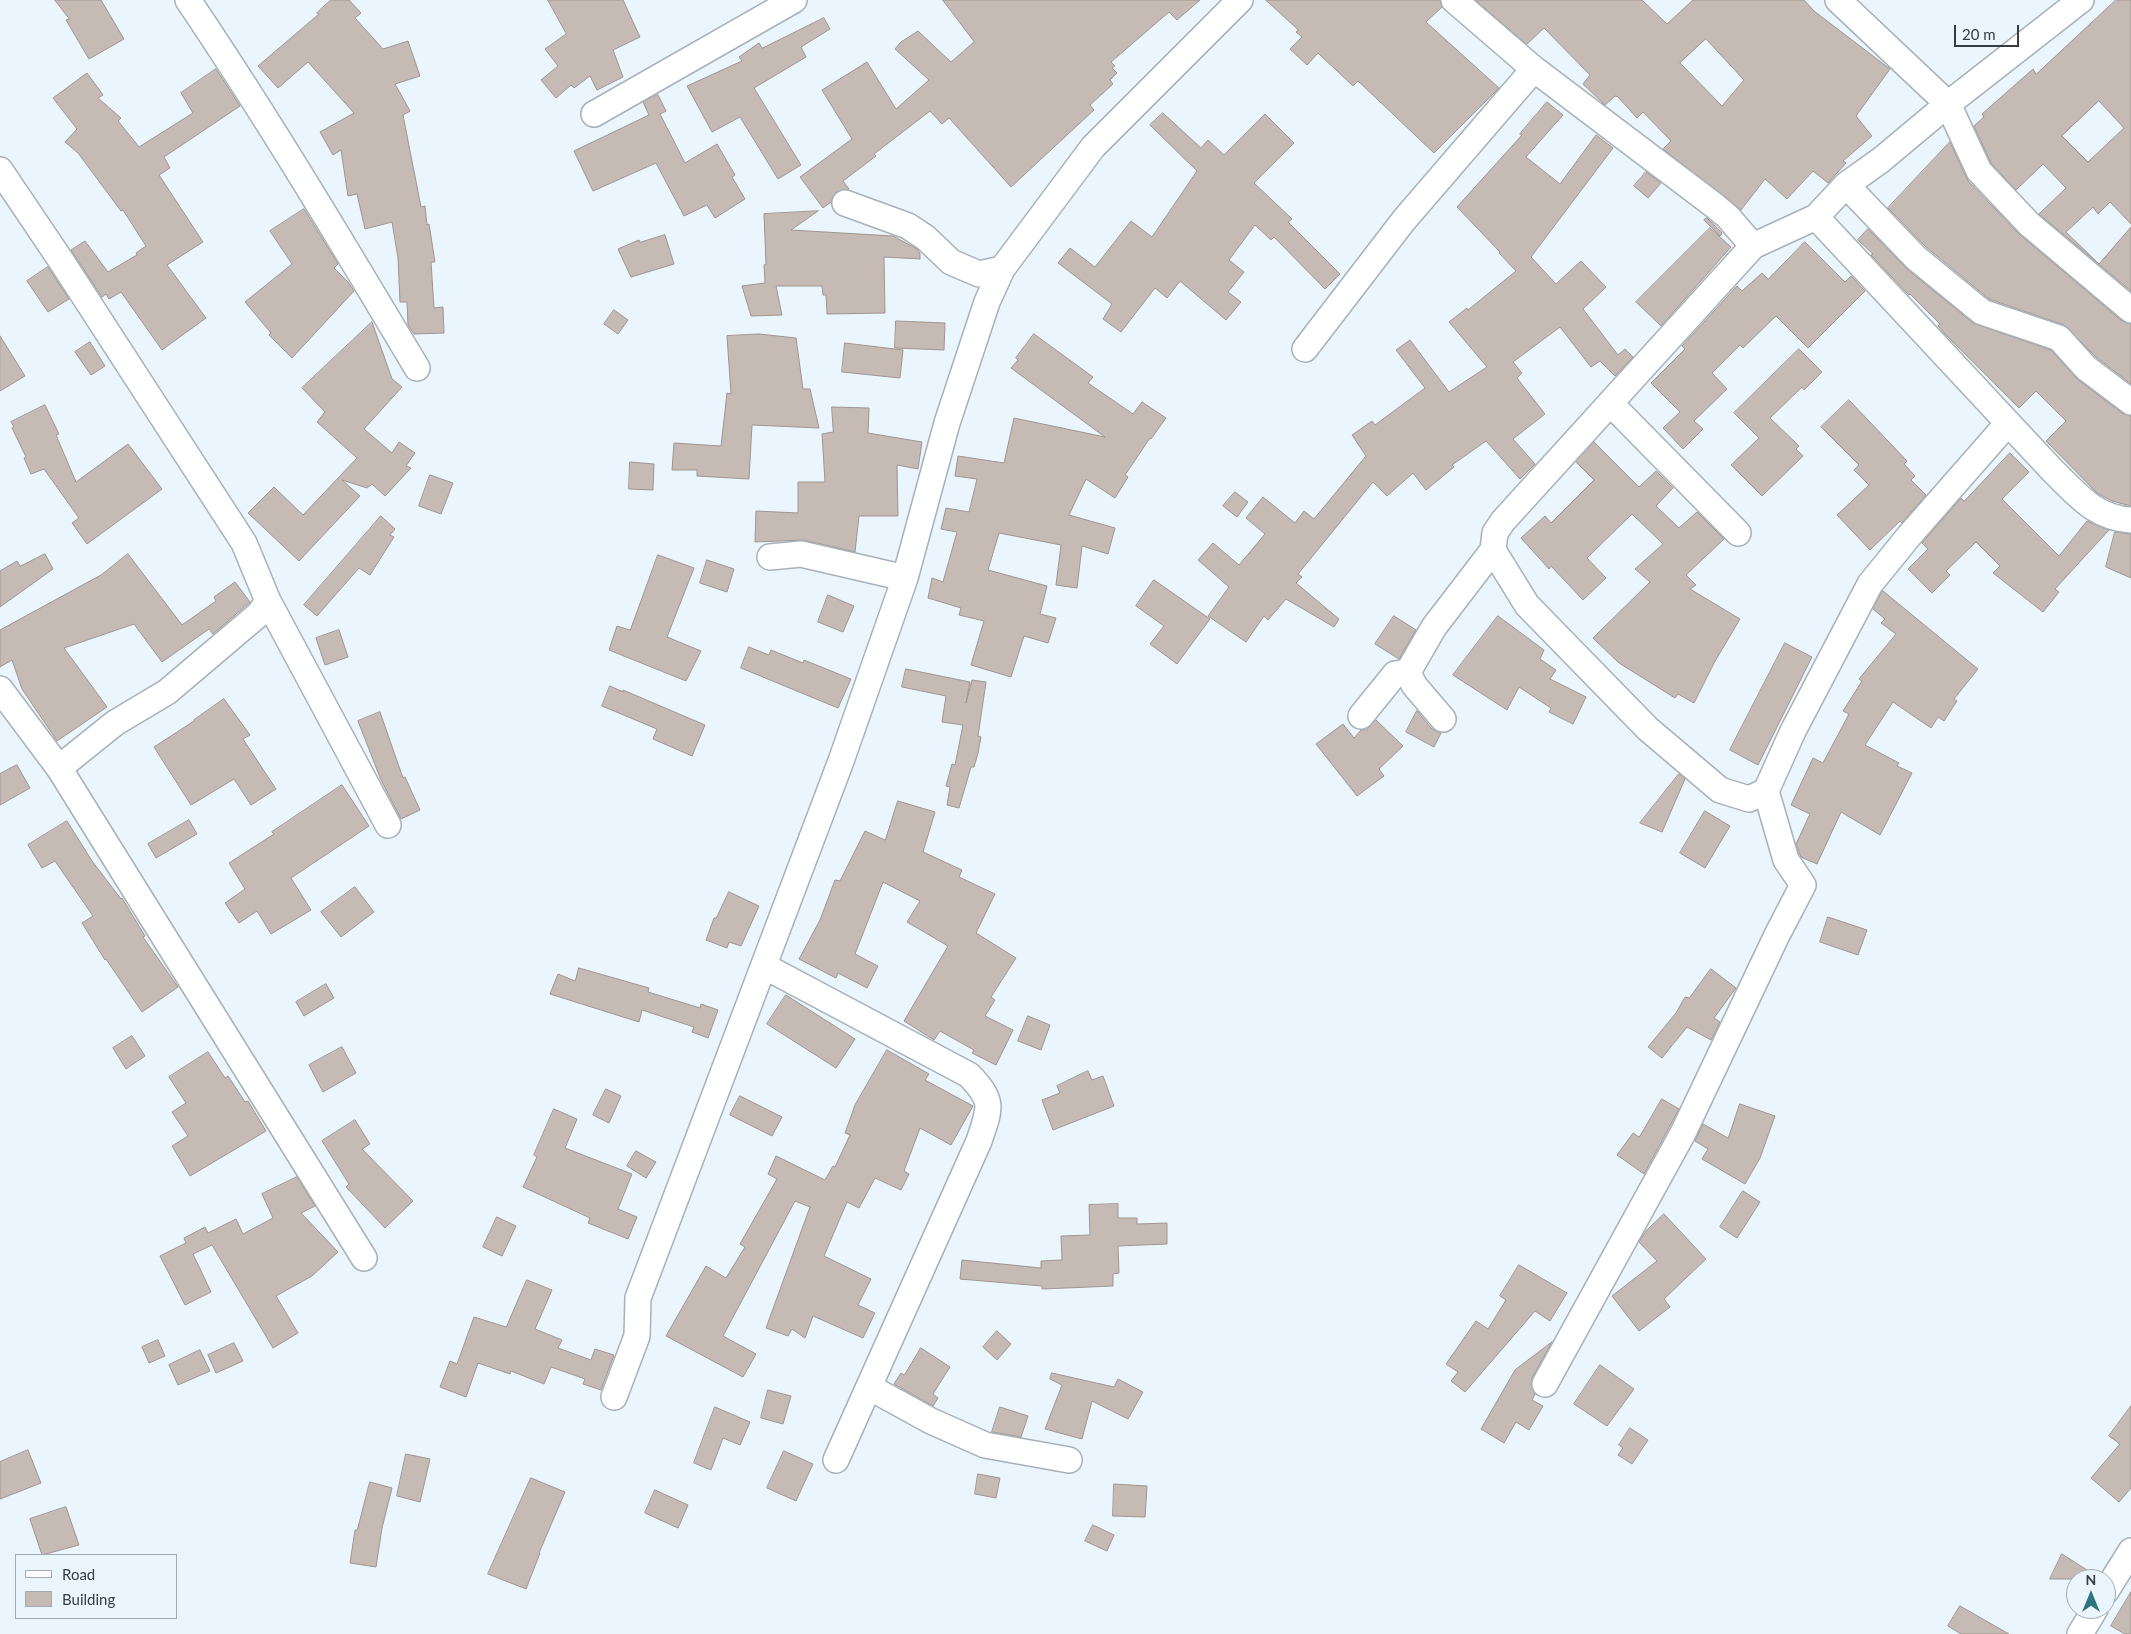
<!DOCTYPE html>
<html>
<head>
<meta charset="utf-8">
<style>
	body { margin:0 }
	#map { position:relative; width:2131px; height:1634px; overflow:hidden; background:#ebf5fe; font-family:Lato,sans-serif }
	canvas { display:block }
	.legend { position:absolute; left:15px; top:1554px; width:162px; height:65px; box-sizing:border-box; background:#ebf5fe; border:1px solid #a3abb2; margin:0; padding:6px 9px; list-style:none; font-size:15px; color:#383c3f }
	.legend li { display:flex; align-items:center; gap:10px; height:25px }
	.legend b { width:25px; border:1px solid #a3abb2 }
	.north { position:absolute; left:2066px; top:1569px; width:50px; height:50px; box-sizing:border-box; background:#ebf5fe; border:1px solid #a3abb2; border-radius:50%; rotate:0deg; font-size:14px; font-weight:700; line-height:20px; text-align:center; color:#383c3f }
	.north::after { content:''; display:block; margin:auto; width:18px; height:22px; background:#2e767f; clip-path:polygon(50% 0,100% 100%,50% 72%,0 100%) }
	.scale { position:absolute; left:1954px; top:25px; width:65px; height:22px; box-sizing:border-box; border:2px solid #383c3f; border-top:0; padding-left:6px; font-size:15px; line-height:18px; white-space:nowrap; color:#383c3f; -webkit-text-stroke:4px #ebf5fe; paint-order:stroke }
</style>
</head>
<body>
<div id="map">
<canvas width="2131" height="1634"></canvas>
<ul class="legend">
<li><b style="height:6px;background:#fff"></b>Road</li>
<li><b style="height:14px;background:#c6bbb4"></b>Building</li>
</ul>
<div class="north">N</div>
<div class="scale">20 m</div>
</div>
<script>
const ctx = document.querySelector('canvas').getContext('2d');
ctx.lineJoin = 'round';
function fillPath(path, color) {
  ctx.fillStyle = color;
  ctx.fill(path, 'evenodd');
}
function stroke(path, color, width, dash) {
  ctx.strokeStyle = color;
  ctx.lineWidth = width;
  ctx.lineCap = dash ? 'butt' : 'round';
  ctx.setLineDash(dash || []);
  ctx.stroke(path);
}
const building = new Path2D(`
	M55,0H101L124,39L89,59L66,20L69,19Z
	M331,0H349L361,13L355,18L383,49L408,41L420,76L395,84L410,111L403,115L421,207L425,206L427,225L429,224L435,262H431L434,308L443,307L444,333L414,334L408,325L407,302H400L398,258L392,222L365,229L357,194L348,196L341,150L333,155L320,132L354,113L308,62L278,88L258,66L319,14L317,13Z
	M548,0H623L640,37L613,50L623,77L597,90L590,76L574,88L571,85L556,98L541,80L558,66L545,49L566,34Z
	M943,0H1200L1177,20L1169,12L1111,62L1115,66L1112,68L1117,73L1110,80L1113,84L1090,105L1094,110L1011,187L949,118L942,124L930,111L874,154L876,156L843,181L849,189L836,192L831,202L823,208L800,177L852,139L822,90L867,62L896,109L929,80L895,49L901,42L918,31L951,62L974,42Z
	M1266,0H1440L1442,7L1426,22L1499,88L1434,153L1358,81L1353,86L1318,53L1307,65L1290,49L1302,37L1296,32L1298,30Z
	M1476,0H1642L1667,24L1693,0H1804L1814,11L1890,69L1856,116L1872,136L1843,161L1846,163L1828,183L1813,171L1787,199L1765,179L1741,210L1663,149L1671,141L1643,112L1637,118L1618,97L1615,96L1605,105L1583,84L1590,75L1544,28L1527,44ZM1706,39L1744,80L1722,106L1680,63Z
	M2116,0H2131V224L2110,202L2098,214L2093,207L2066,232L2099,264L2131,227V291L2039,214L2066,188L2043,164L2016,190L1991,163L1974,126L1984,117L1982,114L2033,69L2036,74ZM2099,101L2124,128L2088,162L2062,136Z
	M824,18L830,29L801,47L806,57L754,88L801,165L778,179L740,117L712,132L687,86L742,61L739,57L759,43L762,48Z
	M216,69L240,106L164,157L170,168L159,175L203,242L167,265L206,318L162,350L121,292L109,299L106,294L102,297L71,250L85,241L108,272L137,255L136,253L146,246L123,210L121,211L78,153L65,142L77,129L53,98L87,73L103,95L98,98L121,118L118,121L139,147L193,113L181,93Z
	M658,95L666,111L660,114L685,163L717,144L735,175L732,177L745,199L715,218L707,205L684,216L656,163L593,191L574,151L649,115L643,102Z
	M1547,102L1563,115L1526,157L1560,184L1596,135L1613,148L1531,257L1556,284L1581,261L1606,287L1583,309L1618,355L1625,349L1633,357L1615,376L1600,361L1591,367L1560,327L1513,362L1522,373L1517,378L1545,414L1513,439L1535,464L1520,479L1486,441L1452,465L1454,467L1426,490L1413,473L1387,496L1373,482L1298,574L1302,577L1296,583L1339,619L1334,627L1286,599L1268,620L1264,616L1246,642L1208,616L1229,587L1198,560L1213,543L1239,565L1265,534L1246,518L1263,497L1295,523L1304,511L1314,519L1366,456L1352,435L1372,421L1375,425L1425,388L1396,350L1410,340L1449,392L1487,367L1449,322L1467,308L1468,310L1516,271L1499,253L1500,252L1457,207L1522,135L1520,134Z
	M1163,113L1201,148L1208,140L1224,155L1265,114L1294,143L1254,183L1292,219L1288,222L1340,274L1325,289L1274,237L1271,240L1255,225L1229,260L1244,272L1228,292L1241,302L1226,320L1180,281L1167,298L1155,288L1121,332L1103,319L1112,304L1058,263L1070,248L1095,267L1131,221L1152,237L1197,171L1150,125Z
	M1950,142L1968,181L2019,234L2122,321L2131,324V384L2096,357L2064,325L1989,299L1926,247L1888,208Z
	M1646,172L1661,183L1648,198L1634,186Z
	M304,209L338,264L334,268L348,282L354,291L292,358L269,335L271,333L245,302L292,264L270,231Z
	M818,211L791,230L893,236L917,249L920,253V259L884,257L885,313L827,314L826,295H823L822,286H776L782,315L751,316L742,286L765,283L764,265L766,264L764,214Z
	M1707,218L1722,233L1720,236L1704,220Z
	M1710,228L1731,247L1661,326L1636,302Z
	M1868,229L1907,269L1973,323L2051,350L2077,379L2122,413L2131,416V506L2112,501L2097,493L2046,441L2066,421L2036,391L2019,408L1945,334L1938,326L1940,324L1910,294L1909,295L1871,255L1873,254L1858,240Z
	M665,235L674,264L631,277L618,249L639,240L640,242Z
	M1805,242L1845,282L1851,276L1865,291L1808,348L1776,316L1743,348L1740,345L1712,373L1727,389L1694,421L1703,429L1683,449L1663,428L1680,412L1651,383L1685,349L1682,346L1737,286L1742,291L1762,273L1768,279Z
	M48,267L69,299L48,312L27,281Z
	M614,310L628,320L618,334L604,324Z
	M896,321L945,323L944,350L895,348Z
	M372,322L392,379L402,387L364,429L392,453L399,442L415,453L406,466L411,468L385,496L372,484L367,488L342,480L360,496L299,561L248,513L274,487L303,515L357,458L317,422L325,412L302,388Z
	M759,334L796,338L803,389H810L819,428L752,425L749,479L697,476V470H672L674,443L721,446L727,393L731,394L727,336Z
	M1034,334L1093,377L1088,383L1133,414L1142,402L1166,418L1151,439L1150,438L1125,475L1128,477L1115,498L1086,479L1069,515L1115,528L1108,554L1082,546L1077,588L1056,585L1061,545L999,533L988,570L1047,586L1040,614L1056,618L1048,643L1024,636L1011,677L971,665L984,621L959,615L961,608L928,598L932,578L943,582L957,532L941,529L946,508L969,512L977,479L955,476L958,456L1004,463L1014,418L1105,437L1011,368L1018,360L1016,358Z
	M0,336L25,376L0,391Z
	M90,342L105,366L91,375L75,352Z
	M845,343L903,350L900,378L842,372Z
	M1799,349L1822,372L1804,390L1802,387L1770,418L1799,446L1796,449L1803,456L1762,496L1731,465L1759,438L1734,413Z
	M1849,400L1907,461L1904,464L1915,476L1911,480L1926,495L1902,523L1900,521L1870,550L1837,515L1869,485L1854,470L1859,465L1821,427Z
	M45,405L59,434L56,435L76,482L128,444L162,489L87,544L72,523L79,518L44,469L31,474L24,458L26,457L12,428L14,427L11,422Z
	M832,407L869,408L868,433L922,442L918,469L897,465L898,516H859L855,552L804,540L755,542L756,511L798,513V482H825L822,434L833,432Z
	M1594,442L1639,487L1656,471L1673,488L1656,506L1679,528L1697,512L1724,539L1686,575L1696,585L1690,589L1740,619L1714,663L1694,703L1678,694L1675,698L1619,663L1593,638L1650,582L1635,569L1663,544L1632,514L1587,558L1606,578L1583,600L1551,566L1549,569L1521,538L1545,516L1551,523L1594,480L1576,462Z
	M2010,453L2029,472L2002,499L2059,556L2087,521L2109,530L2055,589L2059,592L2043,612L1993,573L2000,566L1976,542L1946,571L1950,575L1932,593L1908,569L1928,549L1922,543L1961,498L1964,501Z
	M630,462L654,464L653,490L629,489Z
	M430,475L453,483L441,514L419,506Z
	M1235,492L1248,502L1237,517L1223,506Z
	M381,516L395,529L390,535L394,537L370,575L359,568L317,616L304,605Z
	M2115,532L2131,534V578L2106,567Z
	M45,554L53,569L0,607V571L17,561L20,566Z
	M128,554L182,625L216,601L214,597L235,582L250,602L213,634L209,629L162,662L134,624L64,648L107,707L57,741L22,689L12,660L0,667V630L101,575Z
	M658,555L694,568L667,637L701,651L686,681L609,650L617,626L630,630Z
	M707,560L734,569L727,592L700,583Z
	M1154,580L1210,619L1177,664L1150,644L1164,626L1136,606Z
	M1883,591L1978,669L1954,699L1957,701L1944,721L1938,717L1931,728L1893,702L1865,745L1899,763L1897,766L1912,773L1880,835L1841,812L1817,864L1801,857L1796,844L1810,814L1791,805L1813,758L1823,763L1849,714L1843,711L1862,681L1859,679L1896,634L1881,623L1885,619L1873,609Z
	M828,595L854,606L843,632L818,622Z
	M1394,616L1416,630L1399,659L1375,644Z
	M1498,616L1544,650L1540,659L1556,670L1550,679L1586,697L1573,724L1549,712L1551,708L1519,687L1507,710L1453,675Z
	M339,630L348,657L325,665L316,638Z
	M1785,643L1812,657L1758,765L1730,750Z
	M749,647L769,655L771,650L803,663L804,660L851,679L838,708L741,668Z
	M906,669L970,682L966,703L972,680L986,682L978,736L981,737L978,753L974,767H971L959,808L947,805L950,787L946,786L952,764L955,765L963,725L942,722L946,696L902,687Z
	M610,686L623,692V690L705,725L692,756L653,739L657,729L602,706Z
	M224,699L250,735L243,739L276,789L251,805L234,779L191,805L154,747L194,721V720Z
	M1417,711L1432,729L1441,733L1434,747L1406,732Z
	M380,712L403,778L405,777L420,810L401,819L381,780L358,721Z
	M1376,720L1403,746L1379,769L1384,776L1357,796L1316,744L1343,724L1354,738L1361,730H1366Z
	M17,765L30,788L0,805V774Z
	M1679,774L1685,779L1662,832L1640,823Z
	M342,785L369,826L291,878L311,910L271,934L257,911L239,923L225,903L245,889L229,863L274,834L272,832Z
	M898,801L935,812L923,852L962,870L959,877L995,894L976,933L1016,958L991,997L995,1000L985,1016L1013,1030L996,1065L972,1053L974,1050L940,1031L934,1040L904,1021L948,946L907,922L920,901L883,882L855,954L878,966L867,988L838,973L836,978L799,959L820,920L835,880L840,881L865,831L885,840Z
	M1705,811L1730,826L1705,868L1680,853Z
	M189,820L197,834L156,858L148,844Z
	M67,821L92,861L121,899L122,898L145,936L143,937L178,987L142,1012L106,959L105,960L82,923L93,916L55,861L42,868L28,845Z
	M355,887L374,912L341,937L321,912Z
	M729,892L759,906L741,946L729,942L727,948L706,940L714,918H716Z
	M1828,917L1867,930L1858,955L1820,942Z
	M579,968L649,988L648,992L700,1008L701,1004L718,1010L708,1038L692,1032L694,1027L642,1010L639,1022L550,994L558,974L575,981Z
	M1711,969L1736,988L1714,1018L1720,1022L1711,1040L1687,1027L1662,1058L1648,1047L1676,1013L1685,997L1689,998Z
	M326,984L334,998L304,1016L296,1002Z
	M786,995L855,1039L836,1068L767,1024Z
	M1028,1016L1050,1025L1041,1050L1018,1041Z
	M132,1036L145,1056L126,1069L113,1048Z
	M342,1047L356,1073L323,1092L309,1065Z
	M887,1050L929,1074L925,1080L973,1106L951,1145L920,1128L904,1171L909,1174L901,1190L875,1178L859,1208L847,1202L824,1256L871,1279L858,1305L875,1313L863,1338L813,1316L805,1338L792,1329L788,1336L766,1328L810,1207L795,1201L723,1336L756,1354L743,1377L666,1336L706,1266L726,1278L745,1247L740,1244L777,1179L768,1174L776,1156L825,1180L833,1166L835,1167L850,1135L845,1133L855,1105Z
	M208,1052L225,1078L228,1076L245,1102L248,1101L266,1131L190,1176L172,1146L188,1136L172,1112L186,1103L169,1077Z
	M1088,1071L1092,1080L1103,1076L1114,1106L1053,1130L1042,1100L1060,1093L1057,1086Z
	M606,1089L621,1096L609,1123L593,1115Z
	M740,1096L782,1117L772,1136L730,1115Z
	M1662,1099L1679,1109L1644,1174L1617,1155L1633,1133L1639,1137Z
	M1740,1104L1775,1116L1760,1158L1745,1184L1702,1159L1708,1149L1695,1141L1703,1124L1728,1138Z
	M554,1109L577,1119L565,1148L632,1174L618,1209L637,1217L628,1239L588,1223L590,1218L523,1187L537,1157L534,1155Z
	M355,1120L370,1144L362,1149L413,1201L385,1228L346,1187L349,1184L322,1141Z
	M636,1151L656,1162L646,1178L627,1166Z
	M297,1177L315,1206L301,1213L338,1252L312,1276L276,1296L298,1333L273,1348L212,1245L193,1254L211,1292L185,1305L160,1256L186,1243L184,1238L205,1227L208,1233L236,1219L243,1234L273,1218L262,1194Z
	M1743,1191L1760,1202L1737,1238L1720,1227Z
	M1118,1204V1218H1137V1224L1167,1223V1244L1118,1246L1119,1273L1113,1274V1286L1042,1289V1286L960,1279L962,1260L1041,1268V1261L1062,1260L1061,1236L1090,1235L1089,1205Z
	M1664,1214L1706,1259L1664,1299L1670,1307L1639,1331L1612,1296L1657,1261L1639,1242L1646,1231Z
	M497,1217L516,1226L502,1256L483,1247Z
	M1519,1265L1567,1293L1550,1321L1535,1311L1465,1392L1451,1381L1458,1372L1446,1364L1476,1321L1488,1329L1506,1300L1500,1296Z
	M527,1280L552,1290L535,1329L562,1340L558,1348L591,1360L595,1349L614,1355L601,1390L583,1384L585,1379L551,1367L544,1384L511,1371L510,1374L478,1363L466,1397L440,1387L450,1361L457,1364L474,1317L506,1327Z
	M997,1331L1011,1344L997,1360L983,1347Z
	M158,1340L165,1356L149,1363L142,1347Z
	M1552,1342L1532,1378L1531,1385L1535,1394L1532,1400L1543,1406L1529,1430L1516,1422L1504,1443L1481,1429L1515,1370Z
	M234,1343L243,1361L216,1373L208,1355Z
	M921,1348L950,1367L933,1394L938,1398L933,1406L894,1384L901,1373L904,1375Z
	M200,1350L210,1371L178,1385L169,1365Z
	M1600,1365L1634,1389L1607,1426L1574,1404Z
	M1052,1373L1114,1387L1118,1379L1143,1392L1128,1419L1092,1401L1082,1439L1045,1429L1062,1385L1050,1379Z
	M768,1390L791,1396L783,1424L761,1418Z
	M2131,1406V1488L2119,1502L2091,1478L2120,1444L2109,1436Z
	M715,1407L750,1422L740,1445L723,1438L711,1470L694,1463Z
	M1000,1407L1028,1416L1021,1437L992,1432Z
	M1630,1428L1648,1440L1632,1464L1618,1455L1623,1448L1619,1445Z
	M28,1450L41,1483L0,1499V1462Z
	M784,1451L813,1464L796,1501L767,1488Z
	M406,1454L430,1459L420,1502L397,1496Z
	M978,1474L1000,1478L996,1498L975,1494Z
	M531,1478L565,1492L539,1553H540L526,1589L488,1574Z
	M370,1482L392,1488L382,1528L376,1567L350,1563L355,1530H357Z
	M1114,1484L1147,1486L1145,1517L1113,1516Z
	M655,1490L688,1505L678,1528L645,1513Z
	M66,1507L79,1545L42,1555L30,1519Z
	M1093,1525L1114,1535L1107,1551L1085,1541Z
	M2062,1554L2098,1577L2097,1579H2050Z
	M2131,1592V1634H2125L2111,1626Z
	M1960,1606L2009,1634H1961L1948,1626Z`);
const street = new Path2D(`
	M188,0C269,120 343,244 417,368
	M1454,0L1534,69L1715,206L1728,217L1753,246
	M1838,0L1948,104L1979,171L2029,224L2131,310
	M594,114L794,0
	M0,170L62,262L244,543L268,601L259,614L167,692L115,723L59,768
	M1846,185L1916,258L1982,312L2059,338L2086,368L2131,402
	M845,203L908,226L926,238L951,262L979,274L1002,269
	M1816,217L2053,471C2078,495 2095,518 2131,520
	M1305,349L1404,220L1534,69
	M1610,403L1738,533
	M770,557L801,554L905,578
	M268,601L388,825
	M0,689L59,768L364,1258
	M1361,716L1395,674L1408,672
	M1443,719L1414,685L1408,672L1434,627L1493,550
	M1766,791L1749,799L1720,790L1648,729L1527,605L1493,550L1495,533L1503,521L1753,246L1816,217L1846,185L1881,160L1948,104L2081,0
	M764,966L969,1075C995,1102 990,1108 979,1141L836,1460
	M1545,1384L1683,1133L1777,935L1803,885L1786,860L1766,791L1793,731L1870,584L1909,536L2008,423
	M869,1387L931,1421L985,1445L1069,1460
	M614,1397L637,1336L638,1298L841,761L905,578L947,423L987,302L1002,269L1093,147L1240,0
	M2106,1591L2131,1551
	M2080,1634L2095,1609`);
fillPath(building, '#c6bbb4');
stroke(building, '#9f948e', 1);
stroke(street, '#a7b1b9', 28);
stroke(street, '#fff', 25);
</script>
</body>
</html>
